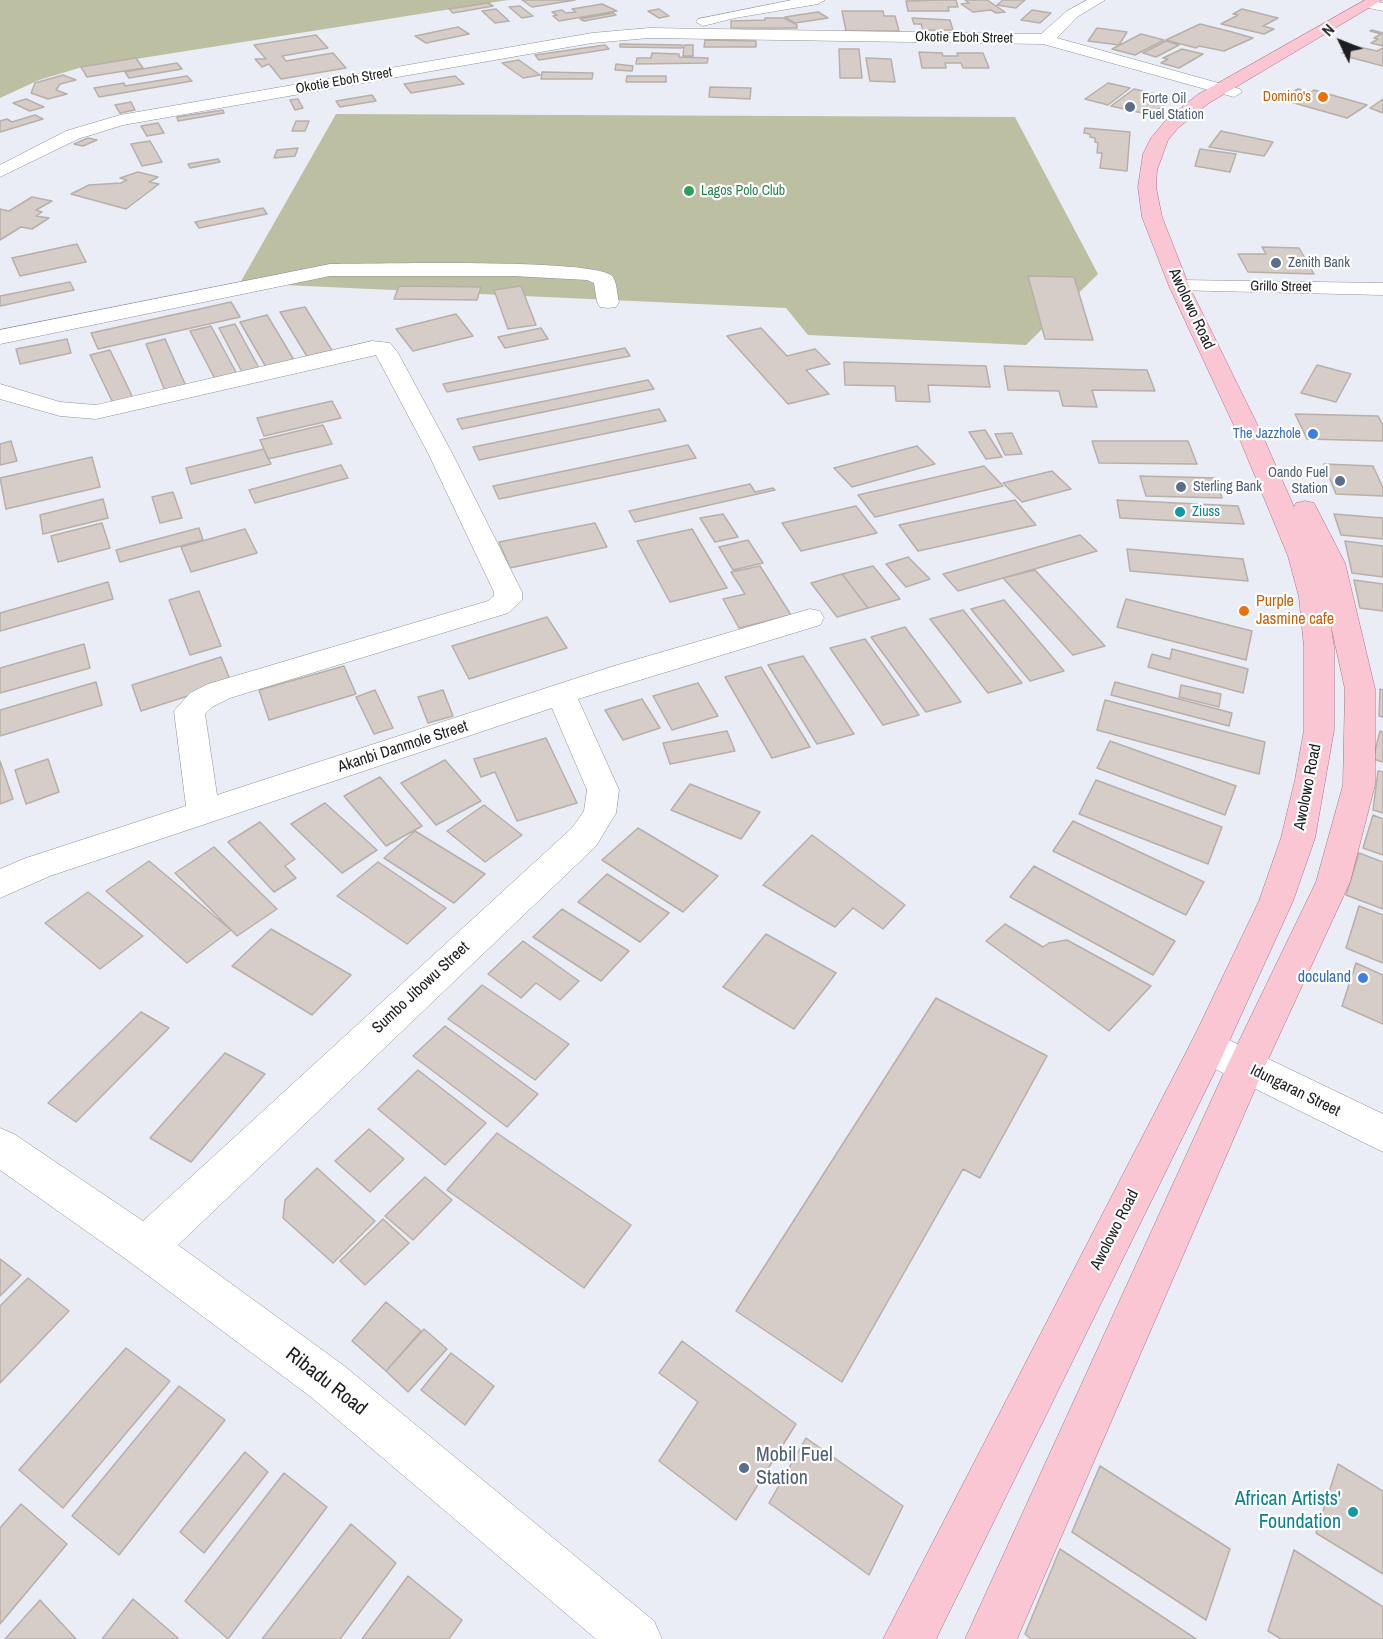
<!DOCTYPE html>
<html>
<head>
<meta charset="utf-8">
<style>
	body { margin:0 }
	#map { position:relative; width:1383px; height:1639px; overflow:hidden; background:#eaedf6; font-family:"Archivo Narrow",sans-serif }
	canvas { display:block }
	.north { position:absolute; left:1311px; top:12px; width:60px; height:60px; -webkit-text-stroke:4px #fff; paint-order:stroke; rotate:313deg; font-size:16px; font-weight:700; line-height:24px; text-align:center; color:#1d1e21 }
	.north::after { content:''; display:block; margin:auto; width:21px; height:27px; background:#1d1e21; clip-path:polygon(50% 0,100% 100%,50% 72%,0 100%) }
</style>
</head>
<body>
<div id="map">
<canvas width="1383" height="1639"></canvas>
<div class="north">N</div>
</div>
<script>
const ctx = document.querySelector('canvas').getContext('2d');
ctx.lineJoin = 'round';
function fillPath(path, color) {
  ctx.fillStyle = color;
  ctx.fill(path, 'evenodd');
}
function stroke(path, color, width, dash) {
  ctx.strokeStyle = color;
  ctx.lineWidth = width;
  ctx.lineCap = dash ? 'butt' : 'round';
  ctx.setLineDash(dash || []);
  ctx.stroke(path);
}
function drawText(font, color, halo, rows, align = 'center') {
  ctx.font = font + ' "Archivo Narrow",sans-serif';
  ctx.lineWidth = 4.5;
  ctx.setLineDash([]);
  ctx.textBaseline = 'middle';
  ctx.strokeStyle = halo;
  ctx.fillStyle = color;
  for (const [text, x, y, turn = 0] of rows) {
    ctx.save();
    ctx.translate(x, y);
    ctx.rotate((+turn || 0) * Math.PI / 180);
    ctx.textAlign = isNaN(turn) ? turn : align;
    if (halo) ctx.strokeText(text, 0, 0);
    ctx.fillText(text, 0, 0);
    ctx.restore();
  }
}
const green = new Path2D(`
	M0,0H508L79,68L39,80L0,98Z
	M336,114L1015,117L1098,274L1026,345L808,335L786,308L240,283Z`);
const building = new Path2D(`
	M522,0H575L532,7Z
	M943,0H956L958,7H948L949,11H908L906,1Z
	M965,0H987L1005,12L996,13L991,10L973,12L961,4L969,3Z
	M1003,0H1025L1016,8L997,5Z
	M488,3L493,6L453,13L449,9Z
	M602,4L617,11L559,21L553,16L557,15L552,12L562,10L566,13L576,12L572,9Z
	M520,6L533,16L522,18L509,7Z
	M496,9L509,21L495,23L482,11Z
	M659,9L669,16L659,18L648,11Z
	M1242,9L1278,18L1263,26L1274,29L1264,34L1221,24L1238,15L1233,14Z
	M1032,10L1051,13L1040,23L1021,20Z
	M842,11H883L884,16H895L899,31H846Z
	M818,12L828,18L795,23L785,17Z
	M613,13L616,15L584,21L580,19Z
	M765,18H784L797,25V28H731V21L765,20Z
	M912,18L950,20L953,30H923L921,24H914Z
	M1200,24L1232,32L1253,38L1224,51L1199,46L1196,48L1166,40Z
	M458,27L469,34L426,43L415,36Z
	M1097,28L1127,32L1119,45L1088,41Z
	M1372,30L1383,33V46L1371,43L1378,39L1374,38L1381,34L1370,31Z
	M1141,34L1164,40L1135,55L1112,49Z
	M316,35L328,48L282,56L286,61L333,53L346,68L281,79L269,64L262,67L255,59H266L254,45Z
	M705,40L756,41V47H704Z
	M1166,41L1179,45L1156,57L1143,53Z
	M620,44L682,45V48L620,47Z
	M605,45L609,49L539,60L535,55Z
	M684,45H693V56H683Z
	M1354,46L1377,51L1383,48V66L1345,56L1348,54L1342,53Z
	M839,49H859L862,78H840Z
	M1182,49L1203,54L1179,68L1161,63L1168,59L1163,58Z
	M919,52L942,53L943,56H958L957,53H983L989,68H963L961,63H945L946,68H922Z
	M652,53L679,54V57L708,58L707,63L636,64L637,58H651Z
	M136,58L143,68L87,77L81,67Z
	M866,58L891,59L895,82L870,81Z
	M519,60L540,75L523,78L502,63Z
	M177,63L182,69L129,78L125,72Z
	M616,64L633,66L632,71L615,70Z
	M542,72L593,73L592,79H541Z
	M63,75L76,80L60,84L56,90L67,94L48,99L31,93L35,83Z
	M187,76L192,81L99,97L94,88L124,83L125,86Z
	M455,76L464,84L411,93L404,84Z
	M627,76H666V82H626Z
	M1108,83L1130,88L1108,105L1085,99Z
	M710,87L751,88L750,99L709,97Z
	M1134,89L1173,98L1151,115L1111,106Z
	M1298,89L1311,92L1314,90L1367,105L1347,118L1280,99Z
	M372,95L376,101L340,107L336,101Z
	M26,99L44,107L30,111L13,103Z
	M298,99L303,108L295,110L290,100Z
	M1383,99V113L1370,108Z
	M131,102L135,110L120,113L115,105Z
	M223,110L224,113L178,121L177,117Z
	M35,115L43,119L0,132V121L7,119L12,122Z
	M296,121H309L305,131H292Z
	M158,123L164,133L147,136L141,126Z
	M1085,128L1130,132L1127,171L1100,168L1102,153H1097L1098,143L1095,142V138L1090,137V134L1084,133Z
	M1221,131L1273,142L1264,156L1209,147Z
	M88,138L97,140L83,146L74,144Z
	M150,141L162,162L142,166L131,144Z
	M298,148L295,156L274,158L277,150Z
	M1200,149L1236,154L1230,172L1195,166Z
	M218,159L220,162L190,168L188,164Z
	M138,172L158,177L149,182L159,184L126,209L71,194L89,185L121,183L127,180L120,178Z
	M32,197L52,201L36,210L42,212L36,216L49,218L32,229L21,227L0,240V209L9,211Z
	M263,208L267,214L199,228L195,222Z
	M77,244L86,262L20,276L12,258Z
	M1262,247L1299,248L1314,274L1248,272L1238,254H1266Z
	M1028,276L1074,277L1093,340L1045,339Z
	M70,282L74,290L0,306V296Z
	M399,286L481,287L477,300L394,299Z
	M521,286L536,325L508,329L494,290Z
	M231,302L240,317L98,349L91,333Z
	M305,307L333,352L308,358L280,312Z
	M456,314L473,336L413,351L396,329Z
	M267,315L294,360L266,367L240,322Z
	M235,324L259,368L242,372L219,328Z
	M211,326L237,374L215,379L190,331Z
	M541,328L548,339L505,348L498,337Z
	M761,328L787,356L815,349L830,364L806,370L829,394L788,404L727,336Z
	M67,339L71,353L20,364L16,349Z
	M165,339L186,386L165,391L146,344Z
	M625,348L630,356L447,392L443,384Z
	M110,350L133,398L113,403L90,355Z
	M844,362L986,366L990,387L928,385L930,402L896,401L895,386L845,385Z
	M1317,365L1351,374L1336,402L1301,393Z
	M1004,366L1147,370L1155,391L1092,390L1097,407L1063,406L1059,391L1008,390Z
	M648,380L654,389L462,429L457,419Z
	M332,401L341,418L264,436L257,418Z
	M659,409L666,421L479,460L473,447Z
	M1295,414L1378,416L1383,425V441L1307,439Z
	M323,425L332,444L268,459L260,440Z
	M985,430L1002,457L986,459L969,432Z
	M1012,433L1022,454L1005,455L995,434Z
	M11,441L17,461L0,465V444Z
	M1092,441H1188L1197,464L1099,463Z
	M688,445L696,458L499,499L493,486Z
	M917,446L935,464L852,487L834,468Z
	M264,449L271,464L191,484L186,468Z
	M92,457L100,487L6,509L0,478Z
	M1324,464L1373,466L1383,488V496L1336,494Z
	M341,465L348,478L255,503L249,490Z
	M984,466L1003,486L875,517L858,495Z
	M1052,471L1071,489L1022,502L1003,483Z
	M1140,476L1215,478L1222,498L1146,496Z
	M750,484L755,492L773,488L775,490L635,522L629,511Z
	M173,492L182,518L160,523L152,497Z
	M103,499L108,518L43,534L40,515Z
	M1015,500L1036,525L918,551L899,525Z
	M1117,500L1238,506L1244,524L1120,518Z
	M856,506L877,533L801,551L782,523Z
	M723,514L738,537L715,542L700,518Z
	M1334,514L1383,518V539L1341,535Z
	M102,523L110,548L58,562L51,536Z
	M595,523L607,547L510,568L499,542Z
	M199,528L203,540L120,562L116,550Z
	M245,529L257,553L191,572L181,547Z
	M692,529L727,588L670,602L637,541Z
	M1080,535L1097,551L958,591L943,574Z
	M748,540L763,563L733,570L719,547Z
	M1345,541L1383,546V577L1352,573Z
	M1127,549L1243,559L1248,581L1130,571Z
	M908,557L930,579L906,587L886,564Z
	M760,566L791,615L739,628L723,599L745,594L731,572Z
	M873,566L900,599L868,608L842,574Z
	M1035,570L1105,646L1073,655L1003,578Z
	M842,574L868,608L837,617L811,583Z
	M1354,580L1383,584V611L1360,608Z
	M108,582L113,599L0,631V613Z
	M199,591L221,646L190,655L169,600Z
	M1126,599L1252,631L1246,660L1117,627Z
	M1004,600L1064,671L1030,681L971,609Z
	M963,610L1022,683L988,693L930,619Z
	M547,617L567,648L469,679L452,646Z
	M905,627L961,702L926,712L871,637Z
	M865,639L919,715L883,725L830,648Z
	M84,644L90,668L0,693V668Z
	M1172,649L1248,669L1243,693L1148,667L1152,654L1170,659Z
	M803,656L854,734L817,744L768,665Z
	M221,657L231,682L141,711L132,685Z
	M344,666L356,694L269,720L259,690Z
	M761,667L810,747L772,758L725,677Z
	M96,682L102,705L0,736V710Z
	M1115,682L1232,713L1229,726L1111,695Z
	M698,683L718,716L672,730L653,696Z
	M1181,685L1221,694L1219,707L1179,697Z
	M1380,689L1383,690V717L1379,716Z
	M375,690L393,728L374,734L356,697Z
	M443,690L453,716L428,723L418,697Z
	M642,699L660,728L623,740L605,710Z
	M1105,700L1265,742L1259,774L1097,730Z
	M727,731L735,751L670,764L663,743Z
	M1380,731L1383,732V762L1373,759Z
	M546,738L577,803L517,821L495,772L481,777L474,759Z
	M1110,741L1236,786L1225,815L1097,768Z
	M48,759L59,792L26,804L15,770Z
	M445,760L481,801L436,825L401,783Z
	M0,761L13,799L0,804Z
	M1378,771L1383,772V813L1373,810Z
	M380,777L422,826L386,846L344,796Z
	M1096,780L1222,827L1208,864L1079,814Z
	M690,784L760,812L741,839L671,810Z
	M325,803L377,850L342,873L291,824Z
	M484,805L522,835L485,862L447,831Z
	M1373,815L1383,819V855L1363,848Z
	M1073,821L1204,882L1186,915L1053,851Z
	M260,822L295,859L285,866L296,878L274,892L228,842Z
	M638,828L718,876L683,912L602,860Z
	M415,831L485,874L454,903L384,858Z
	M812,835L905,905L883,929L853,908L835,927L763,885Z
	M214,847L277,909L237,936L175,873Z
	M1359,853L1383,862V909L1346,895Z
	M149,861L231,930L187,963L106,891Z
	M378,862L446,908L407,944L337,896Z
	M1034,866L1175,941L1153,975L1010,897Z
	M607,874L669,913L640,942L578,902Z
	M88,892L143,936L100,969L45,923Z
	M1359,906L1383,915V963L1346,948Z
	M562,909L629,951L601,981L533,937Z
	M1005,924L1043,947L1049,943L1067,940L1151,986L1109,1031L986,941Z
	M271,929L351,975L312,1015L232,966Z
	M766,934L836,973L794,1029L723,987Z
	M523,941L579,981L560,1000L536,983L521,998L488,974Z
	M1356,963L1383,975V1024L1342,1006Z
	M482,985L569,1044L535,1080L448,1019Z
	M936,998L1047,1056L980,1178L963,1169L842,1382L736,1311Z
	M141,1012L169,1028L76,1122L48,1103Z
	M445,1026L538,1094L507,1127L413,1056Z
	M225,1053L265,1074L191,1162L150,1138Z
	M418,1070L486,1123L445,1165L378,1109Z
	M369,1129L404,1159L370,1192L335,1161Z
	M497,1133L631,1225L584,1288L447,1190Z
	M317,1168L375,1221L333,1263L283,1218L285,1200Z
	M425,1177L452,1200L413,1240L385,1216Z
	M383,1219L409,1243L365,1285L340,1261Z
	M0,1259L21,1275L0,1296Z
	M28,1278L69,1311L0,1383V1306Z
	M386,1302L421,1331L386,1371L352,1341Z
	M424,1329L447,1349L408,1392L386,1371Z
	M682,1341L796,1424L736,1520L659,1461L698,1402L659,1373Z
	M126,1348L170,1381L63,1508L19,1470Z
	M451,1353L494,1386L465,1425L421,1390Z
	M179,1386L225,1420L119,1555L72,1516Z
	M806,1438L903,1506L869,1575L769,1503Z
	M245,1452L268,1472L204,1553L180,1532Z
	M1338,1464L1383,1491V1574L1316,1533Z
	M1100,1466L1230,1549L1206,1620L1072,1532Z
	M284,1473L327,1507L228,1639L185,1601Z
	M21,1504L67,1544L0,1624V1528Z
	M351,1524L396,1563L340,1639H262Z
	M1060,1549L1196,1639H1031L1025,1634Z
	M1294,1550L1383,1607V1639H1281L1268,1631Z
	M408,1576L462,1620L449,1639H362Z
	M133,1599L178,1638V1639H102Z
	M40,1600L76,1639H5Z`);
const minor = new Path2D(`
	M792,0H825L818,4L735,18L703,26L696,22L698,19Z
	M1087,0H1105L1077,17L1057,38L1240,89L1242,92L1234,97L1043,44L649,38L592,43L123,125L78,139L0,177V165L66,131L120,115L592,33L649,28L1041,34L1067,11Z
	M1368,0L1383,3V11L1364,7L1362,4Z
	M330,264C369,264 594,258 612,276C617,281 617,295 619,302L616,307L608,308L600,307L597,302L594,283L587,280L513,276H330L0,344V330Z
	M1179,280L1383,283V295L1172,290L1169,286L1172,282Z
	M372,341L390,343L398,353L452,453L522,592V600L508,613L230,698L212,707L205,714L217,795L614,666L810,609L820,611L824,618L820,625L578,699L619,790L616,813L596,846L178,1245L343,1365L654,1621L662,1639H596L311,1397L130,1262L0,1170V1128L14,1134L143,1221L572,828L584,811L587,790L552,708L50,876L0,898V869L26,858L186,806L174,711L190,693L208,684L488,601L494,596V592L428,453L376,355L96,419L60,416L0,399V384L60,402L96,405Z
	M1208,1030L1383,1114V1152L1195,1059L1189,1047L1195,1035Z`);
const major = new Path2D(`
	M1365,0H1382L1209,103L1178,128L1168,140L1157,170L1156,187L1162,217L1189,286L1260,430L1294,507L1296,503L1305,501L1314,503L1345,563L1375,689V785L1350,882L1265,1066L1017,1639H965L1227,1066L1316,882L1343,785L1345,689L1330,621L1334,647V730L1315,838L1293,901L1221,1059L936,1639H883L1195,1035L1259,901L1281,838L1295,780L1304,730V647L1299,597L1288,556L1236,430L1169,286L1142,217L1138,187L1143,154L1151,138L1166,120L1197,95Z`);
const markers = [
	[1323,97,6,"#e8710a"],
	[1130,107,6,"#5c6f8a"],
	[689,191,6,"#2e9e5b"],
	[1276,263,6,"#5c6f8a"],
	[1313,434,6,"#3f7fe0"],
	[1340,481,6,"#5c6f8a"],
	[1181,487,6,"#5c6f8a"],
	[1180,512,6,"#0f9aa8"],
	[1244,611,6,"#e8710a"],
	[1363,978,6,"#3f7fe0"],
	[744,1468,6,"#5c6f8a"],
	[1353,1512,6,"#0f9aa8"]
];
const farStreetnames = [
	["Okotie Eboh Street",964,38,1],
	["Okotie Eboh Street",344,81,-10],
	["Grillo Street",1281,287,1]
];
const farFoodnames = [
	["Domino's",1311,97]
];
const farServicenames = [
	["Forte Oil",1142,99],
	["Fuel Station",1142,115],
	["Zenith Bank",1288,263],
	["Oando Fuel",1328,473,"right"],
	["Station",1328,489,"right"],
	["Sterling Bank",1193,487]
];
const farLeisurenames = [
	["Lagos Polo Club",701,191]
];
const farShopnames = [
	["The Jazzhole",1301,434]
];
const farCulturenames = [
	["Ziuss",1192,512]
];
const streetNames = [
	["Awolowo Road",1191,309,65],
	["Akanbi Danmole Street",403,747,-18],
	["Awolowo Road",1308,787,-79],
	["Sumbo Jibowu Street",421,988,-43],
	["Idungaran Street",1295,1091,26],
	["Awolowo Road",1115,1230,-63]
];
const foodNames = [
	["Purple",1256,602],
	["Jasmine cafe",1256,620]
];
const shopNames = [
	["doculand",1351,978]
];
const nearStreetnames = [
	["Ribadu Road",326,1382,38]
];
const nearServicenames = [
	["Mobil Fuel",756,1456],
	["Station",756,1479]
];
const nearCulturenames = [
	["African Artists'",1341,1500],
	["Foundation",1341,1523]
];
fillPath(green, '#bcbfa1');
fillPath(building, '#d6cdc8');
stroke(building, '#b7afa9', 1.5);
stroke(minor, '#8e9199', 1);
stroke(major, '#ab7282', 1);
fillPath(minor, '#fff');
fillPath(major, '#fac6d4');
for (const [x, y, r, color] of markers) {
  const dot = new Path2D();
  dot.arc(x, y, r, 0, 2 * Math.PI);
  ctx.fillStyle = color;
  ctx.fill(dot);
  stroke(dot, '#fff', 2);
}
drawText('14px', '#1d1e21', '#fff', farStreetnames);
drawText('14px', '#c56008', '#fff', farFoodnames, 'right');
drawText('14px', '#4e5e75', '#fff', farServicenames, 'left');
drawText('14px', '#27864d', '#fff', farLeisurenames, 'left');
drawText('14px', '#366cbe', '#fff', farShopnames, 'right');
drawText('14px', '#0d838f', '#fff', farCulturenames, 'left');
drawText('16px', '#1d1e21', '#fff', streetNames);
drawText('16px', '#c56008', '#fff', foodNames, 'left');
drawText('16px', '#366cbe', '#fff', shopNames, 'right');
drawText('20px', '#1d1e21', '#fff', nearStreetnames);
drawText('20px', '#4e5e75', '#fff', nearServicenames, 'left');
drawText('20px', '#0d838f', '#fff', nearCulturenames, 'right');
</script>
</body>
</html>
